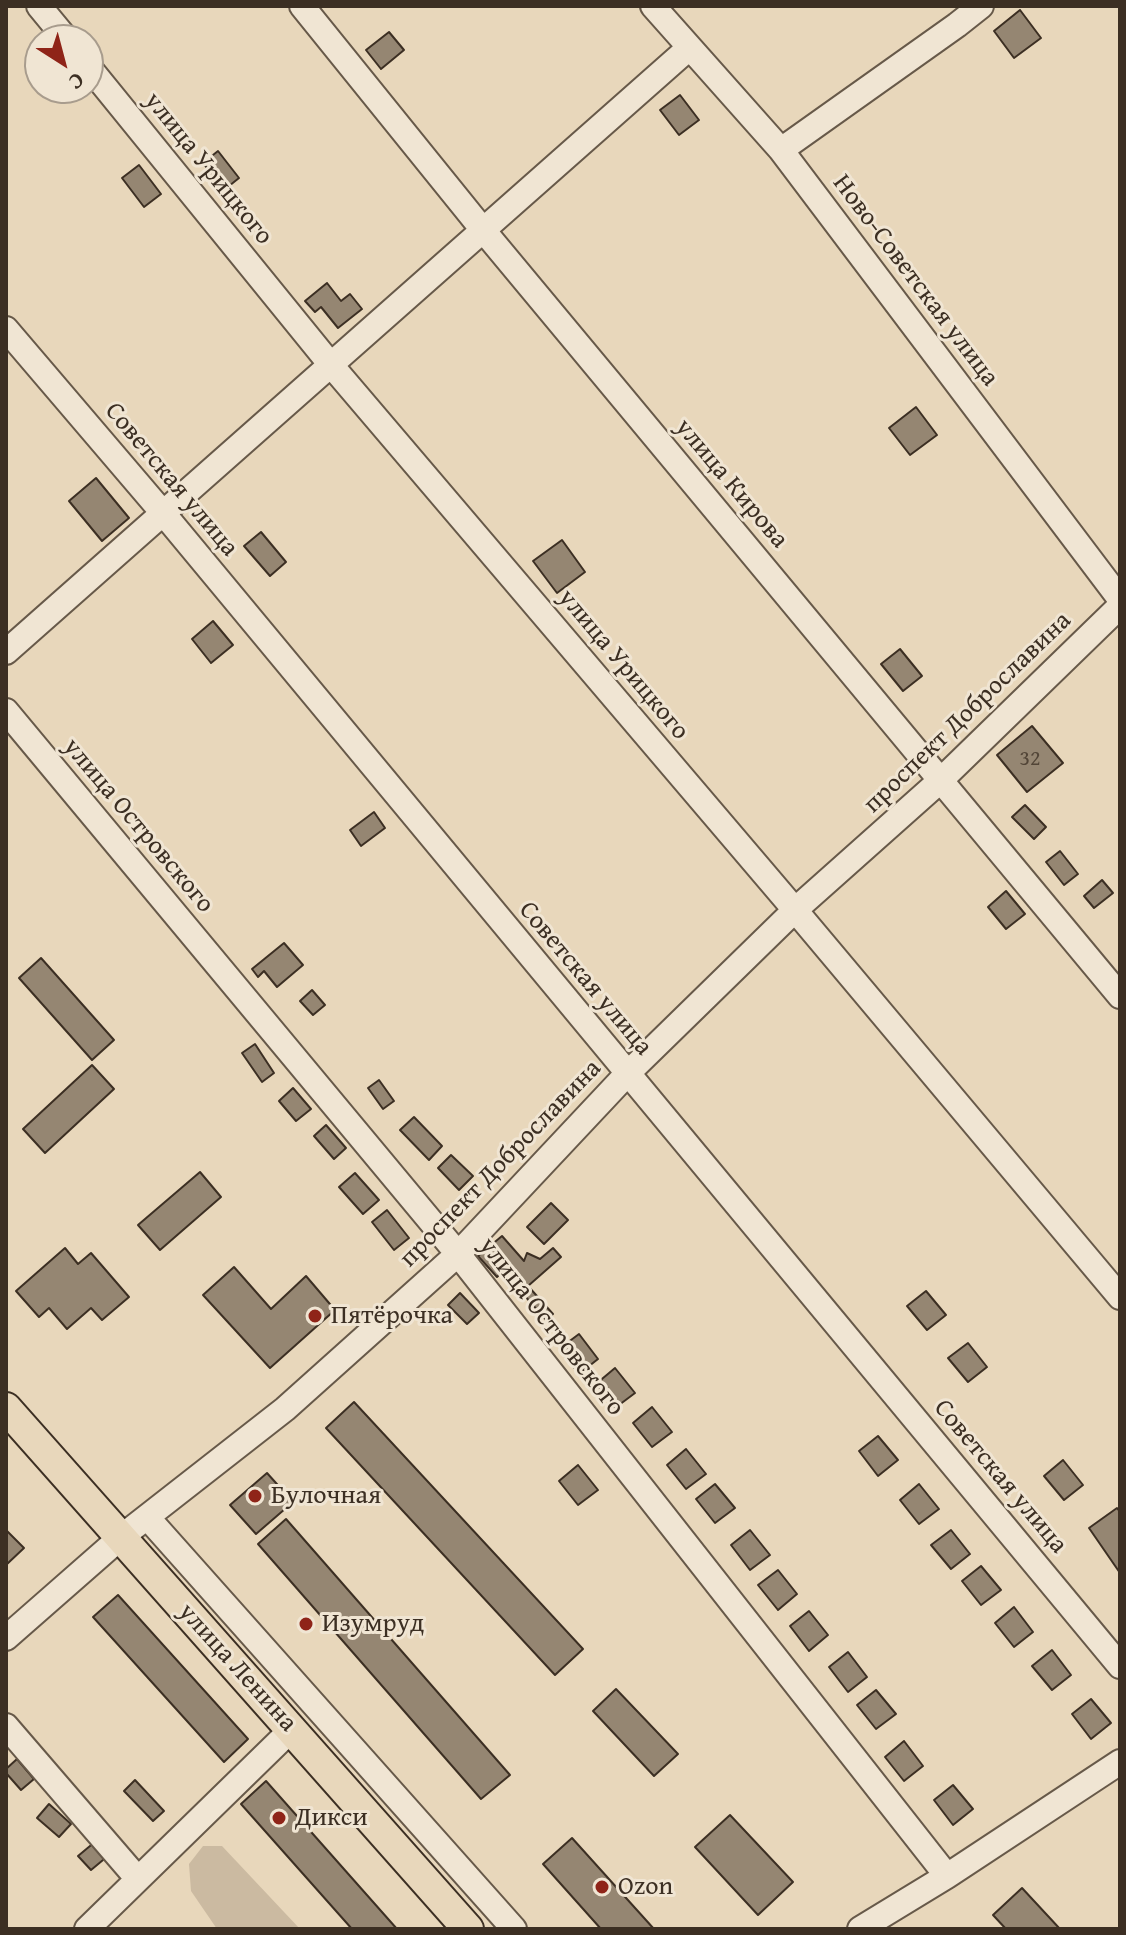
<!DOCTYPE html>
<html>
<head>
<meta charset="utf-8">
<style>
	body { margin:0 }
	#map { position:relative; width:1126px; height:1935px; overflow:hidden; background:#e8d7bb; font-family:"Gentium Book Plus",serif }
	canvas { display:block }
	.frame { position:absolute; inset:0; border:8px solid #3c2f23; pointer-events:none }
	.north { position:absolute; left:24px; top:24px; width:80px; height:80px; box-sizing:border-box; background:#f0e5d3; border:2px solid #a89c8d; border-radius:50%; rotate:144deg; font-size:22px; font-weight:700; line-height:32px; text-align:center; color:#3c2f23 }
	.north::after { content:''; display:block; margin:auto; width:28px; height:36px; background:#8f2418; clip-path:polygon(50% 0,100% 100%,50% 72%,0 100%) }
</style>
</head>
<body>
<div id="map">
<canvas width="1126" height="1935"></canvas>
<div class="frame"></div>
<div class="north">С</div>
</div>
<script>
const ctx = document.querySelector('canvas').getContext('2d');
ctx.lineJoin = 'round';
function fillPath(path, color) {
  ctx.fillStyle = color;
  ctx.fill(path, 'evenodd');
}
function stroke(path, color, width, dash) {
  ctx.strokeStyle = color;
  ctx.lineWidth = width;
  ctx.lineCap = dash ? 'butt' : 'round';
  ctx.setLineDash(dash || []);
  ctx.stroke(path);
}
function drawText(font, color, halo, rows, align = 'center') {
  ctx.font = font + ' "Gentium Book Plus",serif';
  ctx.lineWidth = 6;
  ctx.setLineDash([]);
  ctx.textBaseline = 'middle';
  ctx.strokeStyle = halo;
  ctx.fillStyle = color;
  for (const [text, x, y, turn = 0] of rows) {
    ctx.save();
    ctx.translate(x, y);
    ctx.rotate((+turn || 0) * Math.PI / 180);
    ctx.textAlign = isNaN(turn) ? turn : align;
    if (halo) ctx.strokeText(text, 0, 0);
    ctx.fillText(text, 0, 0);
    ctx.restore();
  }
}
const green = new Path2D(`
	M203,1846H222L300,1929H217L191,1891L189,1864Z`);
const building = new Path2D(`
	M1020,10L1041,38L1014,58L994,31Z
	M389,32L404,50L381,69L366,50Z
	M680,95L699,120L679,135L660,110Z
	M218,151L239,178L224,190L203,163Z
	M139,165L161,194L144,207L122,178Z
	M327,283L341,301L350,294L362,309L338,328L321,307L315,312L305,301Z
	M916,407L937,435L910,455L889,428Z
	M96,478L129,518L102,541L69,501Z
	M261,532L286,562L270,576L244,546Z
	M562,540L585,572L557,593L533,561Z
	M213,621L233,645L211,663L192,639Z
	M900,649L922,676L903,691L881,664Z
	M1032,726L1063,763L1027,792L997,755Z
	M1025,805L1046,827L1034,839L1012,817Z
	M374,812L385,828L361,846L350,830Z
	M1060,851L1078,874L1064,885L1046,862Z
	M1102,880L1113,893L1094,908L1084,896Z
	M1006,891L1025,914L1006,929L988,907Z
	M284,943L303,965L277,987L264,971L258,977L252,969Z
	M41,958L114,1040L92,1060L19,978Z
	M312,990L325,1005L313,1015L300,1001Z
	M255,1044L274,1073L262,1082L242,1053Z
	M92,1065L114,1089L45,1153L23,1129Z
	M379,1080L394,1101L383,1109L368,1088Z
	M293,1088L311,1109L296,1121L279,1101Z
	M414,1117L442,1146L429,1160L400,1130Z
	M326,1125L346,1148L334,1159L314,1136Z
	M451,1155L473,1176L459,1190L438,1168Z
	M200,1172L221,1197L160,1250L138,1225Z
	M355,1173L379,1200L363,1214L339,1187Z
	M551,1203L568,1220L544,1244L527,1227Z
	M387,1210L409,1238L394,1250L372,1222Z
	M502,1236L524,1261L527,1253L540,1259L553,1248L561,1257L528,1286L553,1314L546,1320L503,1271L497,1277L478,1256Z
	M65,1248L78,1264L91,1253L129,1297L102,1320L91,1308L67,1329L49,1308L39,1317L16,1291Z
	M234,1267L271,1309L306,1276L335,1310L270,1368L203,1295Z
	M926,1291L946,1315L927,1330L907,1306Z
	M460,1293L479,1313L467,1324L448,1305Z
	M579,1334L598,1359L579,1374L559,1349Z
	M968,1343L987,1367L968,1382L948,1358Z
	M615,1368L635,1393L615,1408L596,1384Z
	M354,1402L583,1649L555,1675L326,1428Z
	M652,1407L672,1432L652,1447L633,1423Z
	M878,1436L898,1460L878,1476L859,1451Z
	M686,1449L706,1474L686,1489L667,1465Z
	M1063,1460L1083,1485L1064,1500L1044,1476Z
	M578,1465L598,1490L578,1505L559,1481Z
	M267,1473L293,1502L256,1534L230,1505Z
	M715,1484L735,1508L715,1523L696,1499Z
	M919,1484L939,1509L919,1524L900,1500Z
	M1117,1508L1120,1512V1573L1089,1528Z
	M286,1519L510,1775L481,1799L258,1544Z
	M6,1530L24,1548L6,1565Z
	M750,1530L770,1555L750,1570L731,1545Z
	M951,1530L970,1554L951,1569L931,1545Z
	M981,1566L1001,1590L981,1605L962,1581Z
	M778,1570L797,1594L778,1610L758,1585Z
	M118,1595L248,1739L224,1762L93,1617Z
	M1014,1607L1033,1632L1014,1647L995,1623Z
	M809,1611L828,1635L809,1651L790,1626Z
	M1052,1650L1071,1675L1052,1690L1032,1666Z
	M848,1652L867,1677L848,1692L829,1667Z
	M616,1689L678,1754L654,1776L593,1711Z
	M876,1690L896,1714L876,1729L857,1705Z
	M1091,1699L1111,1723L1091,1739L1072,1714Z
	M904,1741L923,1766L904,1781L885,1757Z
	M17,1759L34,1779L21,1790L6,1773V1769Z
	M135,1780L164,1811L153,1821L124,1791Z
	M266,1781L397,1929H352L241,1804Z
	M953,1785L973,1809L953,1825L934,1800Z
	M49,1804L71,1824L59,1837L37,1818Z
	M730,1815L793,1882L758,1915L695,1847Z
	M572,1838L654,1929H601L543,1864Z
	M96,1841L109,1855L91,1870L78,1856Z
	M1022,1888L1060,1929H1006L993,1915Z`);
const minor = new Path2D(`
	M39,6L67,40
	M302,6L483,230L1120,996
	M653,6L781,150L1120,599
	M88,66L331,365L795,910L1120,1297
	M781,150L957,25L981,6
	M6,329L163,513L1120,1666
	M6,652L689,48
	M6,711L458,1254L947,1876
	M147,1517L514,1929
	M6,1638L120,1538L285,1409L458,1254L627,1074L795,910L941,780L1120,606
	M6,1726L137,1878
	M87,1929L292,1729
	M860,1929L947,1876L1120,1762`);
const major = new Path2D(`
	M6,1408L468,1929`);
const markers = [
	[315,1316,8,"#8f2418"],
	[255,1496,8,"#8f2418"],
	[306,1624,8,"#8f2418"],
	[279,1818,8,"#8f2418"],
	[602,1887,8,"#8f2418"]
];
const numberNames = [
	["32",1030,759]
];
const streetNames = [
	["улица Урицкого",208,169,51],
	["Ново-Советская улица",915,281,53],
	["Советская улица",171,480,50],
	["улица Кирова",731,484,50],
	["улица Урицкого",623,665,50],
	["проспект Доброславина",968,713,-44],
	["улица Островского",138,826,50],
	["Советская улица",585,979,50],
	["проспект Доброславина",501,1164,-46],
	["улица Островского",551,1327,52],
	["Советская улица",1000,1477,50],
	["улица Ленина",237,1668,48]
];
const poiNames = [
	["Пятёрочка",331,1316],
	["Булочная",271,1496],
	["Изумруд",322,1624],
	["Дикси",295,1818],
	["Ozon",618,1887]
];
fillPath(green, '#cbbaa1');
fillPath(building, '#958672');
stroke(building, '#3c2f23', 2);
stroke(minor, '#675949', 28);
stroke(major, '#3c2f23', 34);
stroke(minor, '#f0e5d3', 24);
stroke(major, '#e8d7bb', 30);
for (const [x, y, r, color] of markers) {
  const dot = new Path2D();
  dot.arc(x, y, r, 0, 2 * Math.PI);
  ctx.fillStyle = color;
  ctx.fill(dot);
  stroke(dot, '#f0e5d3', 3);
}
drawText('22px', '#524537', null, numberNames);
drawText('26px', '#3c2f23', '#f0e5d3', streetNames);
drawText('26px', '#3c2f23', '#f0e5d3', poiNames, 'left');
</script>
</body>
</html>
